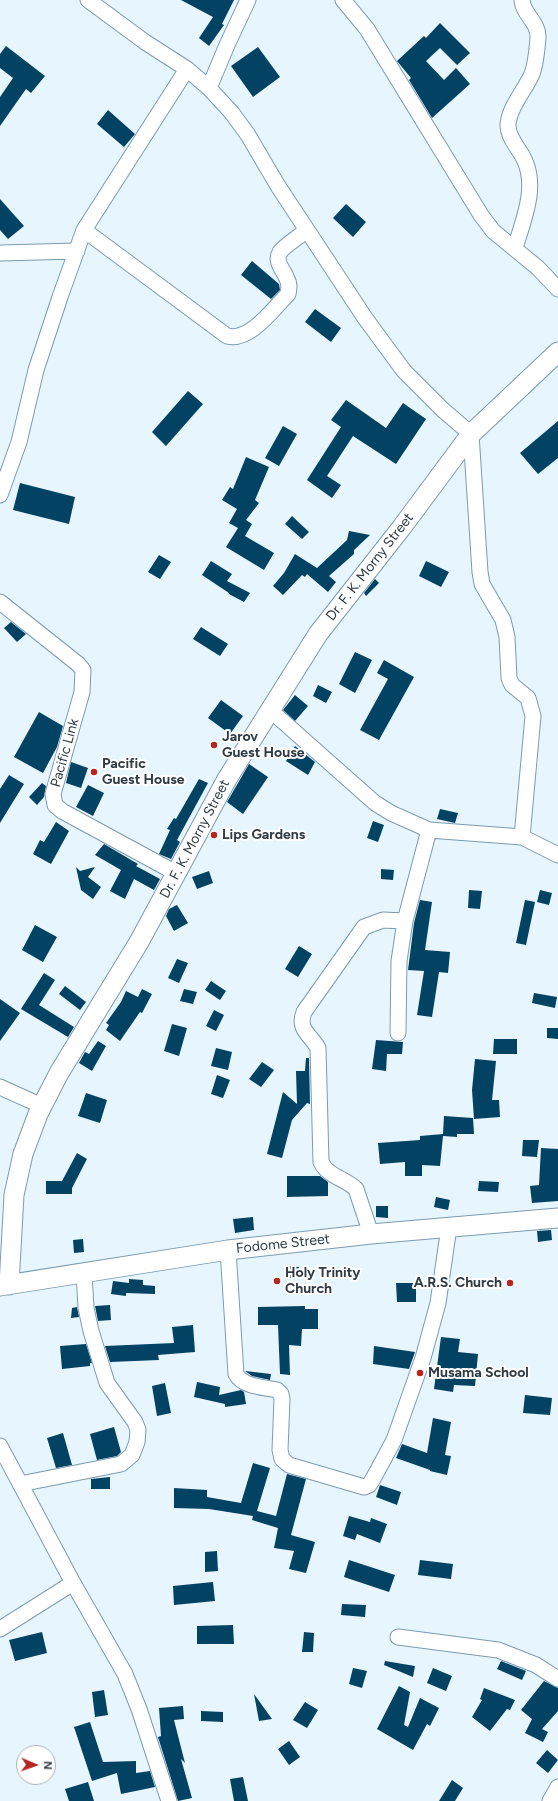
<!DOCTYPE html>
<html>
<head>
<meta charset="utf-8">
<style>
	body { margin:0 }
	#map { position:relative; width:558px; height:1801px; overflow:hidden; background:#e7f5ff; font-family:Figtree,sans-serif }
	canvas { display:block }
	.north { position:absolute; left:16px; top:1745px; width:40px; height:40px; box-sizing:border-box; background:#fff; border:1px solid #acb1b5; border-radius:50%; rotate:92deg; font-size:11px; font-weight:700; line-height:16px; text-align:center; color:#2f3c46 }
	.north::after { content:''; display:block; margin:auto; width:14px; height:18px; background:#b5261f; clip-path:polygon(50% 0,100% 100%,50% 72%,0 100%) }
</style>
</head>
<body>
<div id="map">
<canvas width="558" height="1801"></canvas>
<div class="north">N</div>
</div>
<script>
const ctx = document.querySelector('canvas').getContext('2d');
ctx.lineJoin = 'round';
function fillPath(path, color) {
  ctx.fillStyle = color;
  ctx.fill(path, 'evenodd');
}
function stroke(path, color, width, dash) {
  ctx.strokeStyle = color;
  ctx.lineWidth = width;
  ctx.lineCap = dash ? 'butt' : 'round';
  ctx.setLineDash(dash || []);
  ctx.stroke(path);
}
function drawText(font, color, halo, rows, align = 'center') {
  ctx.font = font + ' Figtree,sans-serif';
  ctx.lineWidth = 4;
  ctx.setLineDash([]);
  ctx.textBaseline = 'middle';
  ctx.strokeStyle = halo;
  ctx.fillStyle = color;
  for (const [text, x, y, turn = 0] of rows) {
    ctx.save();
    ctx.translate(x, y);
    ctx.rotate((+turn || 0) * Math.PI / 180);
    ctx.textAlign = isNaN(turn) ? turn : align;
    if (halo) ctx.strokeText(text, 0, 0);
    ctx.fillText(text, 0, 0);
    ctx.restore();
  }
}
const building = new Path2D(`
	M181,0H234L222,24L224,25L209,46L199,38L213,17Z
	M440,23L470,53L457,65L440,48L426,61L444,80L456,68L470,84L432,118L409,80L411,78L397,61L424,36L426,38Z
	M6,46L45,76L31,93L26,89L0,126V97L13,78L0,68V54Z
	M258,47L280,77L253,97L231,66Z
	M108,110L135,134L124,147L97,124Z
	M0,199L24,226L8,239L0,230Z
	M346,204L366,222L353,237L333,218Z
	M252,261L279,284L280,290L271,299L241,275Z
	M315,309L341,328L331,342L305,322Z
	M188,391L203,404L166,446L152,432Z
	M346,400L386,428L403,403L426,419L396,464L353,436L327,476L341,485L332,498L307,480L341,427L331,420Z
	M558,421V458L538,474L520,453Z
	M283,426L297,434L279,466L265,458Z
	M246,457L269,467L255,500L259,503L246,520L252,524L245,536L274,553L264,570L226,547L238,528L229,523L237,509L222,500L230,487L233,489Z
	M20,483L75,497L69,524L13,510Z
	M292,516L309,532L302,539L285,524Z
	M349,531L370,535L354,550V554L329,576L336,582L328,592L307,574L305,577L302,575L283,595L273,586L284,573L295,554L317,568L347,540Z
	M159,555L171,562L160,579L148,572Z
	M211,561L232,574L227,581L250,593L244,602L229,594V593L202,575Z
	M426,561L449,572L441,587L419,576Z
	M375,579L379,583L366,596L364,593Z
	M11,622L26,634L17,642L4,628Z
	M201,627L228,644L220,656L193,639Z
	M355,652L372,660L355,693L339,684Z
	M384,660L414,677L379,740L360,730L388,679L377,673Z
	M318,685L332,692L326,703L313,696Z
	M295,695L308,706L295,721L283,710Z
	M221,700L243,716L230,734L208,718Z
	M39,712L63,726L57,747L43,773L14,757Z
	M295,746L315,762L308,775L286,761Z
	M71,762L88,768L81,788L66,783Z
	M249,764L268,777L243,814L227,802Z
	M9,775L24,784L0,823V789Z
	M199,779L208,783L177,840L180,842L171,859L159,854L170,830L167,829L174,818L176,819Z
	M42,783L46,786L44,797L37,805L29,797Z
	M88,785L104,793L93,816L76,807Z
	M440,809L458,813L455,823L437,819Z
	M373,821L384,825L378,842L367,838Z
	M56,822L69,831L51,864L33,854L40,840L44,842Z
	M104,844L138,864L136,866L160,879L154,890L134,879L125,899L110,891L121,870L95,855Z
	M76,867L80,871L95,867L88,877L101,887L93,899L81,890Z
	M381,869L394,870L393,880L381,879Z
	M209,871L213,883L197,889L192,877Z
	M469,890L482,891L480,909L468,908Z
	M540,890L552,893L549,905L537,902Z
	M420,900L432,902L425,950L450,952L448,973L439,972L432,1017L417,1015L424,971L408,970L414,923Z
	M525,900L535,902L526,945L516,943Z
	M177,905L188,923L174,931L166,916L169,909Z
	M35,925L57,937L43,962L22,950Z
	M299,946L312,954L298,977L285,969Z
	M177,959L188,963L179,983L168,978Z
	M44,973L55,980L39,1005L74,1027L68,1037L21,1009Z
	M211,981L226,991L220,1000L205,990Z
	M65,986L86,1002L80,1010L59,994Z
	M142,989L152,994L142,1013L140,1012L120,1041L106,1030L109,1025L106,1023L121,1002L126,991L138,997Z
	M184,989L197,992L193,1004L180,1001Z
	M534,993L557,997L555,1008L532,1003Z
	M0,999L20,1013L0,1041Z
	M214,1010L224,1015L216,1031L206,1026Z
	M172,1024L187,1028L179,1056L164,1051Z
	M547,1028H558V1039L547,1038Z
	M494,1039H517V1054H493Z
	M376,1040L403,1042L402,1054H387L386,1071L372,1069Z
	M98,1041L106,1046L92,1071L79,1063L85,1052L89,1054Z
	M216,1048L232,1052L228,1070L211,1066Z
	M306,1058H309L310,1104L307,1103L292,1120L282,1158L267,1154L283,1092L297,1104L296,1071H305Z
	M475,1059L496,1061L492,1100H499L500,1117L474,1119L472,1090Z
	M262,1062L274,1070L261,1087L249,1079Z
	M217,1075L230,1080L223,1098L211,1094Z
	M86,1093L107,1100L100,1123L78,1116Z
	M444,1116L473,1118L474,1134H457V1137L443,1136L440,1166L422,1165V1176H405V1162L380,1164L378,1143L420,1140V1136L443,1134Z
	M523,1140H539L537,1157L522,1156Z
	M541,1148L558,1149V1201L532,1203L530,1186L539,1185Z
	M77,1153L87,1159L72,1188V1194H46V1181H62Z
	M287,1176H320L328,1182V1196L287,1197Z
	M479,1181L499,1182L498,1192L478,1191Z
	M436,1197L450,1200L448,1210L434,1207Z
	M376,1206H388V1218L376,1217Z
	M253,1217L254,1230L235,1233L233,1219Z
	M551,1230L552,1240L538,1242L537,1231Z
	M83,1239L84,1252L74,1253L73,1240Z
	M287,1266L299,1267L298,1278H287Z
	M129,1279L143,1280V1285L155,1286V1294L126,1293V1296L111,1294L113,1281L129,1283Z
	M396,1283H416V1302H397Z
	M110,1305L111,1320L98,1321L95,1306Z
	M305,1306V1309H318V1329H302L301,1346L289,1345L290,1375L280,1374L278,1325H258V1307Z
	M77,1307L79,1317L71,1318L72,1308Z
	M193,1325L195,1352L158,1355L159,1360L110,1362L105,1346L174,1343L172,1327Z
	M441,1337L460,1339L458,1352L478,1354L475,1386L454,1385L453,1392L434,1389Z
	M86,1344L92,1363H90V1366L62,1369L60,1346Z
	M374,1346L415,1352L409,1369L373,1364Z
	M245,1371L271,1374L270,1380L252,1376Z
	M197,1382L220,1387L219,1395L241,1390L244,1392L246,1404L225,1407V1404L194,1397Z
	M165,1383L171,1413L157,1416L152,1386Z
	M525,1395L552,1398L550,1415L523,1413Z
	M433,1418L451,1422L445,1455L451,1456L447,1475L430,1471V1470L396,1458L402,1444L427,1453Z
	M114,1427L121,1452L117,1456L97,1460L90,1434Z
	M63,1433L72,1465L56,1468L47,1438Z
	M253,1463L270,1468L257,1511L276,1516L287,1474L306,1479L291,1535L315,1542L306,1573L289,1569L294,1551L274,1548L278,1528L252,1520L253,1516L209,1509L174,1508V1488L207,1490V1497L241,1503Z
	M110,1477V1489H91V1479Z
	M380,1485L401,1492L397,1505L376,1497Z
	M349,1516L370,1522L371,1518L387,1524L380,1543L357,1534L355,1540L343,1536Z
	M217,1551L218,1571L205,1572V1552Z
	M349,1560L395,1575L389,1592L344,1577Z
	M420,1560L453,1564L451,1579L418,1575Z
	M213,1582L215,1601L174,1605L173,1586Z
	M342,1604L366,1605L365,1617L341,1615Z
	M233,1625L234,1644H197V1626Z
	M42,1632L47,1653L15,1661L9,1640Z
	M304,1632L314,1633L313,1652H302Z
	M385,1661L415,1666L413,1677L384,1665Z
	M501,1661L526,1671L522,1680L497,1669Z
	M353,1668L367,1671L362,1688L349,1684Z
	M433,1668L452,1676L446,1691L427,1683Z
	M544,1681L558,1688V1711L542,1729L548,1732L543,1742L525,1733L532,1719L521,1710Z
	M399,1686L410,1692L404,1725L408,1727L420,1698L439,1708L430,1726L427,1724L413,1750L377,1729Z
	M484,1688L515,1700L510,1710L507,1709L490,1731L472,1717L482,1700L480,1699Z
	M104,1690L108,1715L95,1717L92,1692Z
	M254,1694L272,1719L259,1721Z
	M305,1702L318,1710L307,1728L293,1720Z
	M183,1706L184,1719L174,1720L185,1763L181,1759L192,1798L178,1801L158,1737L161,1736L159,1708Z
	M201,1711L223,1712V1722L201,1721Z
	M90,1722L103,1762L136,1761V1773L150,1771L155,1787L121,1794L117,1773L92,1781L74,1727Z
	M289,1741L300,1757L289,1765L278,1749Z
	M547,1750L558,1760L548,1773L536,1763Z
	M243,1777L248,1801H234L230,1779Z
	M452,1780L463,1788L455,1801H439Z
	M88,1782L94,1801H69L65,1789Z`);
const minor = new Path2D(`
	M88,0L145,42L187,69L209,88L232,113L248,135L278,186L365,318L404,371L443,410L471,434L480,572L482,584L503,620L507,637L509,678L512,685L528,698L533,716L522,837
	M343,0L367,29L481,215L493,231L538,268L558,289
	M209,88L227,45L248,0
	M84,230L227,336C250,342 274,308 288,294C289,289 290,284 287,279C284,270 274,262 280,252C284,246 300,236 307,230
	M515,248C523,221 538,187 524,159C519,148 507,137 508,124C510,106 525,90 532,74C536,64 537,49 538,38C539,22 523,15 522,0
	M0,253L77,251
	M0,495L19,442L36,370L60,297L84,230L187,69
	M0,602L78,664L83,670L82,692L53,794L55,805L62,811L176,873
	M270,710L375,803L391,813L429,830L522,837L558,855
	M398,1033L399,961L405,921L429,830
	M0,1087L42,1106
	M371,1234L356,1189C345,1178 328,1177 321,1162L318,1048C311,1035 297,1030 304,1012L364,927L383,920L405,921
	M228,1250L236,1374C243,1387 263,1387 277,1390L281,1394L282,1399L280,1450L282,1459L289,1465L364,1487L369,1485L373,1479L394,1440L423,1358L438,1303L449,1227
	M0,1446L73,1583L125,1674L139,1709L169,1801
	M20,1484L121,1464L132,1455L137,1442L138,1430L135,1422L107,1383L91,1331L86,1308L84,1273
	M0,1629L73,1583
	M398,1637L498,1650L536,1665L558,1679
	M550,1801L558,1787`);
const tertiary = new Path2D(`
	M9,1285L14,1195L23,1154L38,1114L59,1073L139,942L227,779L318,634L402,527L471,434L558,352
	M0,1286L228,1250L371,1234L558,1218`);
const markers = [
	[214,745,4,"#b5261f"],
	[94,772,4,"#b5261f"],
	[214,835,4,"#b5261f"],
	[277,1281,4,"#b5261f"],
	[510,1283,4,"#b5261f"],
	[420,1373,4,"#b5261f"]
];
const streetNames = [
	["Dr. F. K. Morny Street",370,567,-52],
	["Pacific Link",65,753,-74],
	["Dr. F. K. Morny Street",195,839,-62],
	["Fodome Street",283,1244,-6]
];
const poiNames = [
	["Jarov",222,737],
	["Guest House",222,753],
	["Pacific",102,764],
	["Guest House",102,780],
	["Lips Gardens",222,835],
	["Holy Trinity",285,1273],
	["Church",285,1289],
	["A.R.S. Church",502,1283,"right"],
	["Musama School",428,1373]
];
fillPath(building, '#024363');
stroke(minor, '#7b9bb1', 17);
stroke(tertiary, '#7b9bb1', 21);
stroke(minor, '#fff', 15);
stroke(tertiary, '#fff', 19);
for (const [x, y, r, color] of markers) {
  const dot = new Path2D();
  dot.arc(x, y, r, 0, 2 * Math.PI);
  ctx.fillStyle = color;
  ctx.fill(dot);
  stroke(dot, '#fff', 1.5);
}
drawText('14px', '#2f3c46', '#fff', streetNames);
drawText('bold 14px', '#2f3c46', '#fff', poiNames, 'left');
</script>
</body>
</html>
